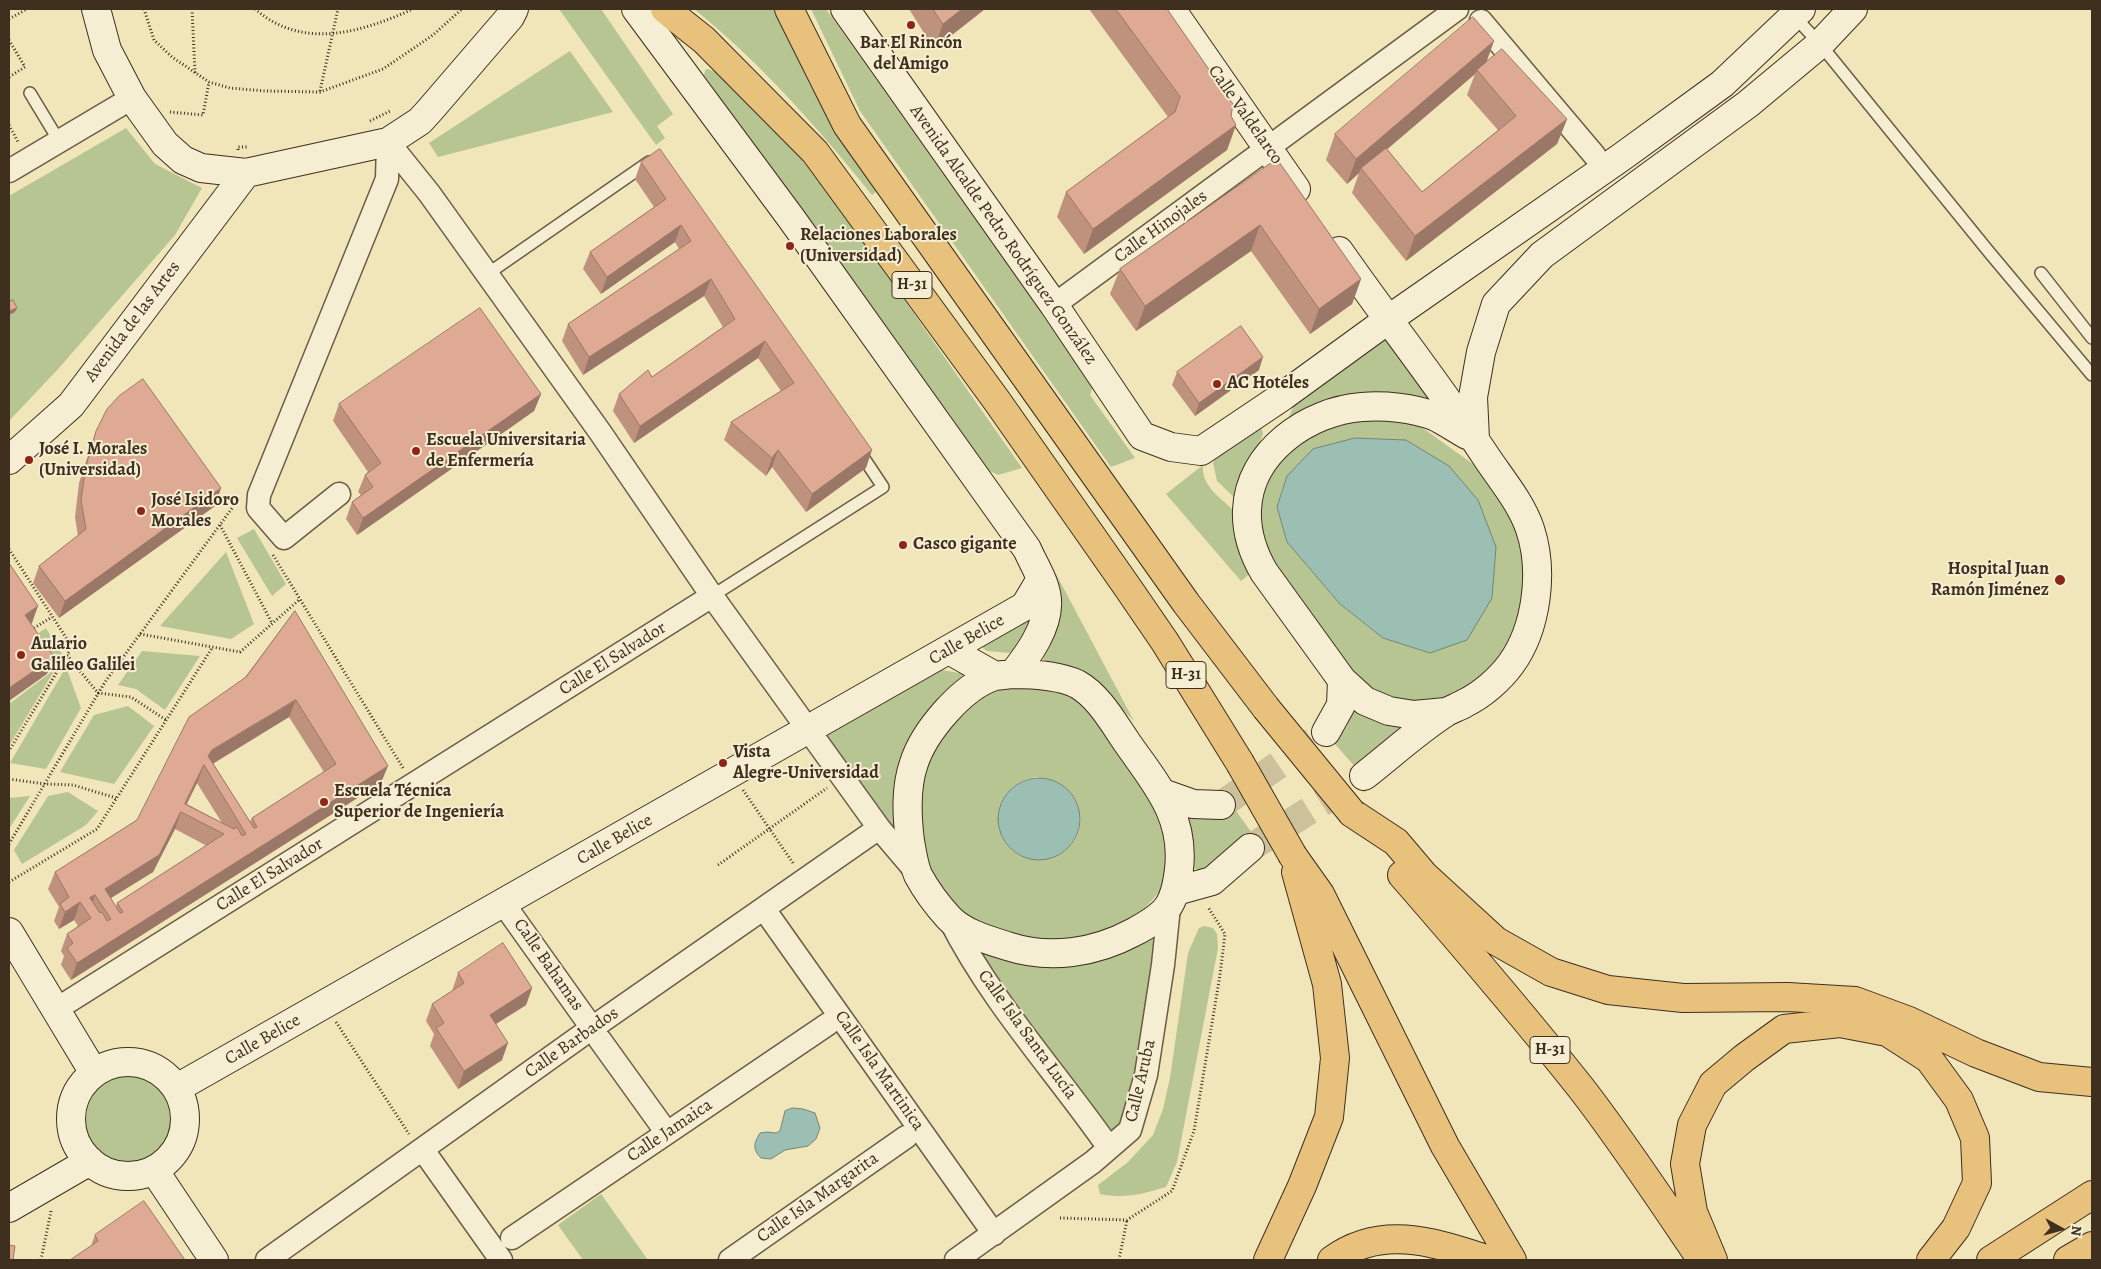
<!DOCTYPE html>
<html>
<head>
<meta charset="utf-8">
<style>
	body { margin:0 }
	#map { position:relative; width:2101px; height:1269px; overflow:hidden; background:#f1e5ba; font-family:Alegreya,serif }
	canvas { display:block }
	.frame { position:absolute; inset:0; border:10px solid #3e2f1e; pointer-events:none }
	.north { position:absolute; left:2036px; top:1204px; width:50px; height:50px; -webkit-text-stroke:4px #f6eed2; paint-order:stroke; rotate:97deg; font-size:14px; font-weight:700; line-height:20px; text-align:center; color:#3e2f1e }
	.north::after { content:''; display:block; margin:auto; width:18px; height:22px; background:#3e2f1e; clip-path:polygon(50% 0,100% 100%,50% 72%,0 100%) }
</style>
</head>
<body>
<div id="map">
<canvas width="2101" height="1269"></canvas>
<div class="frame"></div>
<div class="north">N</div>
</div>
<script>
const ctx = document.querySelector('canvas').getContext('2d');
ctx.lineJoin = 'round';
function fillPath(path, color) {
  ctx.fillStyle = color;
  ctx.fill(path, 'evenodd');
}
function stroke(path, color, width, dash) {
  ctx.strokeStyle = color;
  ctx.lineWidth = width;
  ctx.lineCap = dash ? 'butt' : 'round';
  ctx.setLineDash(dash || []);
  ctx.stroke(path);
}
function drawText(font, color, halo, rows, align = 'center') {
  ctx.font = font + ' Alegreya,serif';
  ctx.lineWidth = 4;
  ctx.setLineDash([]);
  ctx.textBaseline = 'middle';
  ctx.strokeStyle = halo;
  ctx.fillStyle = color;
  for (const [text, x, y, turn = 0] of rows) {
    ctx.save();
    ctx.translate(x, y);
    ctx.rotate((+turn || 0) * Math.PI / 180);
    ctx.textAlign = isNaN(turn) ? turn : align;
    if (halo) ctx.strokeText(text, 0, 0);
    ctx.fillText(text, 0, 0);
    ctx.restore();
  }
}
const green = new Path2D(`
	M559,9H601L673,114L657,126L665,138L656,145Z
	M694,9H776L809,83L853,158L876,192L872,195C818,128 761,63 694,9Z
	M811,9H826L1093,386L1090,395L1135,458L1111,467L860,111Z
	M570,51L613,112L438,157L429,143Z
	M708,69L721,74L766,120L803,161L845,215L1022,468L998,475L988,470L977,461L704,75L705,70Z
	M126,128L155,164L202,188L175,235L59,368L9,421V196Z
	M1388,335L1439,410L1286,423L1296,401Z
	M1373,418L1420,426L1484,472L1524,542L1527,606L1504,660L1454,700L1408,706L1371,693L1345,668L1264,553L1258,508L1278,458L1316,428ZM1287,476L1430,653L1383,638L1340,604L1287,542L1277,507Z
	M1261,426L1263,434L1252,463L1241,504L1217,481L1213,463L1218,452Z
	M1203,465C1201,486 1220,497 1233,510L1234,536L1251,573L1241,581L1166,494Z
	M254,529L286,584L272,596L237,538Z
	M226,552L254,624L231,639L160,626Z
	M1055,572L1134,721L1113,700L1043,659L1061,605Z
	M1034,617L1018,644L1010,653L987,651L983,648V641L1025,618Z
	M46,628L63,656L9,746V704L50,673L28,640Z
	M142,651L200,656L165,710L136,689L118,685Z
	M66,667L81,708L46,769L10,763Z
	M937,669L964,674L965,680L896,832L890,830L825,735Z
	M1023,683L1072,692L1093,710L1147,784L1164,822L1169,852L1164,886L1142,912L1106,936L1056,947L972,921L950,899L927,865L919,825L924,764L951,720L986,692ZM1036,777C1094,782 1093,852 1046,859C990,867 979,786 1036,777Z
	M1353,703L1421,726L1357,769L1335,744L1347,726Z
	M128,706L154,726L114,784L60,772L94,715Z
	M68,792L98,811L86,825L22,864L14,850L48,796Z
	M30,796L9,829V798Z
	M1234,808L1254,836L1206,874L1192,867L1193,838L1187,817L1192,814C1208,821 1220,819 1234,808Z
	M1204,926L1213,928L1217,934L1218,948L1177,1162L1166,1187C1143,1194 1124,1199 1100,1194L1098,1185L1128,1162L1153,1135L1163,1109L1170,1078L1188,953L1199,928Z
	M1157,935L1128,1117L1109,1138L1041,1043L979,948L1110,954Z
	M86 1119a43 43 0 1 1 86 0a43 43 0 1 1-86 0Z
	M601,1194L648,1260H583L558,1225Z`);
const water = new Path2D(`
	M1355,438L1406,440L1449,466L1478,500L1496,547L1492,598L1467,640L1430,653L1383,638L1340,604L1287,542L1277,507L1287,476L1313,449Z
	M998 819a41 41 0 1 1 82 0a41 41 0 1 1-82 0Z
	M793,1108L803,1109L815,1113L820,1128L816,1139L808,1146L785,1150L771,1159L761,1158C752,1149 754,1143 760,1133L767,1132L776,1133L780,1131L785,1111Z`);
const secondaryTunnel = new Path2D(`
	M1221,805L1326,732
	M1250,848L1364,776`);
const path = new Path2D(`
	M144,9L154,40L172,57L209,82L230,88L265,91L320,92L383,69L433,35L462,9
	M192,9L195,73
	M255,9C303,51 362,32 413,9
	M9,19L27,9
	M9,40L25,67L9,77
	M320,91L338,9
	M170,112L203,115L209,82
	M370,121L390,111
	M9,125L18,142
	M238,150V147H249
	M220,525L272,623
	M9,549L72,647L9,751
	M273,555L403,768
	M31,630L52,617
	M140,634L240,652L300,599
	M67,655L98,693L131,697L166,720
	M9,779L45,784L73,785L116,798
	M743,790L793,863
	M9,844L105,682L238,500
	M718,865L827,788
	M9,882L97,829L212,648
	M336,1022L409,1134
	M1060,1218L1127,1220L1172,1191L1194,1131L1220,975L1225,934L1208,907
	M41,1260L51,1211
	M1119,1260L1127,1220`);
const lane = new Path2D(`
	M1794,16L1820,44L1989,252L2092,375
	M30,93L59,141
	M2041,273L2092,338
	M486,275L649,162
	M712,596L883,487L859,451`);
const street = new Path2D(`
	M1481,21L1595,156
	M388,142L429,193L600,432L712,596L879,828L918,874
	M9,171L132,98
	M1054,305L1457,9
	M339,494L284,538L258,508L259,495L387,179L388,142
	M503,903L592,1028
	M764,909L994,1234
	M950,920C992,1003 1056,1072 1109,1148
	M55,1010L712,596
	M600,1040L667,1133
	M423,1150L501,1260
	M512,1238L828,1024
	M267,1260L592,1028L879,828
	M730,1260L906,1137
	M956,1260L1093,1162L1130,1130L1146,1075L1163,965L1169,907`);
const secondary = new Path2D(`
	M96,9L107,50L132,98L165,144L183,160L201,168L246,173L388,142L420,121L430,110L510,17L514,9
	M636,9L791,218L1027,549C1034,565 1046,583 1047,600C1049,627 1028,655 1013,674
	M845,9L1054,305L1142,436L1171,447L1201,451L1283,396L1389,319L1623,156L1722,84L1801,9
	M1171,9L1296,189
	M1339,251C1387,320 1439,385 1485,455C1500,478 1521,502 1530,529C1544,571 1537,628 1511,664C1500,679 1482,695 1465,703C1459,707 1451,709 1445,713C1417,731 1391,755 1364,776
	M1475,439L1473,397L1481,352L1496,304L1542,255L1748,104L1820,44L1853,9
	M9,460L71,405L246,173
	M949,650L995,676
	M1013,674C1033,674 1058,675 1077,684C1099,696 1114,724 1128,744C1156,784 1185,816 1179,869C1175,906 1166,915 1134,932C1095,953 1050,960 1007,946C988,940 963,933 949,918C938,906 926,890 918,875C914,866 912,852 910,841C907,817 905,788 914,763C924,732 962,686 995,676C1001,675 1007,675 1013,674Z
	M1446,712L1414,715L1389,711L1365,701L1342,680L1264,572C1253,553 1246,532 1247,510C1249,452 1308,411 1362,407C1384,405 1413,408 1434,416C1445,421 1456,429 1467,435
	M1326,732L1341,705L1342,680
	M1162,793L1193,804L1221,805
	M1176,891L1212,881L1250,848
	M9,932L94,1073
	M71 1119a57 57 0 1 1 114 0a57 57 0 1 1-114 0Z
	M177,1088L1025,606L1041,579
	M154,1170L214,1260
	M9,1208L90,1161`);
const highway = new Path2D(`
	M665,9L704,40L815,152L997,401L1128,588L1165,642L1240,763
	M789,9L847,125L1186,603L1266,708
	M1352,813L1396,842L1424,875L1496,941L1551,972L1608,990L1683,998L1788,997L1855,1001L1909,1021L1976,1053L2039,1077L2092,1082
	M1293,856L1320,894L1445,1146L1512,1260
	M1402,875C1463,945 1523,1015 1581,1088C1622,1141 1659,1197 1697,1253
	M1268,1260L1302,1186L1329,1117L1335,1058L1327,984L1296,872
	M1332,1260C1380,1225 1431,1241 1483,1258L1485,1260
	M1713,1260L1693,1212L1685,1164L1692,1125L1713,1084L1744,1058L1784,1029L1840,1023L1887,1032L1929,1059L1959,1100L1975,1138L1977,1183L1956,1228L1931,1260
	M1991,1260L2092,1195
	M2068,1260L2092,1246`);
const highwayBridge = new Path2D(`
	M1266,708L1352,813
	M1240,763L1293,856`);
const wall = new Path2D(`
	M909,9H985L934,49Z
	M1089,9H1167L1236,125L1227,150L1084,254L1057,217L1066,192L1168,117Z
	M1486,62L1567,119L1557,144L1406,261L1352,193L1359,173L1347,184L1326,160L1335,134ZM1475,74L1467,95L1498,130L1422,192L1387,149Z
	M1277,159L1361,279L1352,304L1310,334L1251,251L1136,331L1110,294L1120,269Z
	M641,162L866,468L806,512L772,467L766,476L724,440L731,422L781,391L758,358L634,443L613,411L619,394L652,377L723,327L704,296L583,375L562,341L568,324L679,249L675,242L601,294L583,269L590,252L654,207L635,179Z
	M1259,370L1195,416L1172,385L1177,372Z
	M541,394L534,411L357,535L346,519L352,502L361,495L358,492L365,475L368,472L333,421L339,404Z
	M96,431L215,506L59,618L33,583L39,566L78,536L75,517L79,483L90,449Z
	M295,611L381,783L71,980L61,965L64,956L61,951L67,934L78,926L74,920L59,929L54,921L59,907L48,889L55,872L137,820ZM289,717L324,772L252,818L250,822L213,763ZM197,783L222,823L187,804ZM175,829L207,846L117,903L116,907L111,898L153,872Z
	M458,973L532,988L526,1005L496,1024L502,1060L458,1089L430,1046L434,1034L426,1021L432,1004L452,991Z
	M95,1235L185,1260L91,1246Z`);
const shadedWall = new Path2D(`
	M962,9H985L934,49L943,24Z
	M1494,41L1485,66L1477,70L1475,74L1363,170L1361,168L1359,173L1347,184L1356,159Z
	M1567,119L1557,144L1406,261L1415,236Z
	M1236,125L1227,150L1084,254L1093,229Z
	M681,225L675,242L601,294L607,277Z
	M1260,225L1251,251L1136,331L1145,306Z
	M711,279L704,296L583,375L589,357Z
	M1361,279L1352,304L1310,334L1319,309Z
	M17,308L15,312L9,315V311Z
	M765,341L758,358L634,443L640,426Z
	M1263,357L1259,370L1195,416L1199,403Z
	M541,394L534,411L357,535L363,518Z
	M778,450L772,467L766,476L772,458Z
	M872,450L866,468L806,512L812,494Z
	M221,488L215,506L59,618L65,601Z
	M38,606L32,623L19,632L25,615Z
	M54,657L47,674L9,701V688Z
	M296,700L289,717L206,768L208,756L212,750Z
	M204,765L197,783L182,813L185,804Z
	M388,766L381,783L71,980L77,963Z
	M181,812L175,829L153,872L101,904L105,889Z
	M95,895L89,912L90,898Z
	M80,902L74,920L59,929L65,912Z
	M532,988L526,1005L483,1032L490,1015Z
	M508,1043L502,1060L458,1089L464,1071Z`);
const building = new Path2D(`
	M933,9H962L943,24Z
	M1116,9H1167L1233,104L1231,116L1236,125L1093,229L1066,192L1175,112L1180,97Z
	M1473,17L1494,41L1356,159L1335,134Z
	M1502,49L1567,119L1415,236L1361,168L1386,148L1422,192L1516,116L1477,70Z
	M660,149L872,450L812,494L778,450L772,458L731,422L794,383L765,341L640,426L619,394L648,370L652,377L735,319L711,279L589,357L568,324L691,241L681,225L607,277L590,252L666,199L641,162Z
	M1277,159L1361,279L1319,309L1260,225L1145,306L1120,269Z
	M13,300L17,308L9,311V302Z
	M480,308L541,394L363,518L352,502L373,487L365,475L381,463L339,404Z
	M1241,326L1263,357L1199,403L1177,372Z
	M143,379L221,488L65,601L39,566L86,529L81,500L86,466L96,431L107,409L119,396Z
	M9,563L38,606L25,615L54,657L9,688Z
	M295,611L388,766L77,963L67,948L73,943L67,934L91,918L80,902L65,912L60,904L69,897L55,872L137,820L189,717L246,677ZM296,700L336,764L252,818L257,827L254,828L208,756L212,750ZM204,765L246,834L242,836L237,827L234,829L185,804ZM181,812L224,834L117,903L123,912L120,913L105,889L159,855ZM95,895L111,919L107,921L102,912L100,913L90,898Z
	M503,943L532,988L490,1015L508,1043L464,1071L436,1028L444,1023L432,1004L464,983L458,973Z
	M144,1201L185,1260H70L98,1241L95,1235Z
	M9,1245L15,1246L13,1260H9Z`);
const markers = [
	[911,25,5,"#8f2418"],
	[790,246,5,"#8f2418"],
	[1217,384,5,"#8f2418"],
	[416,451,5,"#8f2418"],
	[29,460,5,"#8f2418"],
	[141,511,5,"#8f2418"],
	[903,545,5,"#8f2418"],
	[2060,580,6,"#8f2418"],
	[21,655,5,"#8f2418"],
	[723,763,5,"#8f2418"],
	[324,802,5,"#8f2418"]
];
const shields = [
	[912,285,40],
	[1186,675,40],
	[1550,1050,40]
];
const shieldNames = [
	["H-31",912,285],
	["H-31",1186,675],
	["H-31",1550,1050]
];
const poiNames = [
	["Bar El Rincón",911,44,"center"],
	["del Amigo",911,65,"center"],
	["Relaciones Laborales",800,236],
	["(Universidad)",800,257],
	["AC Hoteles",1227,384],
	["Escuela Universitaria",426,441],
	["de Enfermería",426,462],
	["José I. Morales",39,450],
	["(Universidad)",39,471],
	["José Isidoro",151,501],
	["Morales",151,522],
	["Casco gigante",913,545],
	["Hospital Juan",2049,570,"right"],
	["Ramón Jiménez",2049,591,"right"],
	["Aulario",31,645],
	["Galileo Galilei",31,666],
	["Vista",733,753],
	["Alegre-Universidad",733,774],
	["Escuela Técnica",334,792],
	["Superior de Ingeniería",334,813]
];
const streetNames = [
	["Calle Valdelarco",1245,115,55],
	["Calle Hinojales",1161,227,-36],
	["Avenida Alcalde Pedro Rodríguez González",1003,235,55],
	["Avenida de las Artes",133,322,-53],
	["Calle Belice",967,640,-30],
	["Calle El Salvador",613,659,-32],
	["Calle Belice",615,840,-30],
	["Calle El Salvador",270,875,-32],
	["Calle Bahamas",548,965,55],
	["Calle Isla Santa Lucía",1027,1035,54],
	["Calle Belice",263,1040,-30],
	["Calle Barbados",572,1043,-35],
	["Calle Isla Martinica",879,1071,55],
	["Calle Aruba",1141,1081,-77],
	["Calle Jamaica",670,1131,-34],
	["Calle Isla Margarita",818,1198,-35]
];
fillPath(green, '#b7c592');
fillPath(water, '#9bbfb2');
stroke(water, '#768577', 1);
stroke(secondaryTunnel, '#cdc19b', 28, [28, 14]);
stroke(lane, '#6b5c45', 14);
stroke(street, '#6b5c45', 25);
stroke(secondary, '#3e2f1e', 30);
stroke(highway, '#3e2f1e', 30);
stroke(path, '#3e2f1e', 3, [1, 2.5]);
stroke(lane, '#f6eed2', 11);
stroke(street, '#f6eed2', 22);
stroke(secondary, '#f6eed2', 28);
stroke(highway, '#e8c27d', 28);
stroke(highwayBridge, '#3e2f1e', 30, []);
stroke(highwayBridge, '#e8c27d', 28);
fillPath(wall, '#bf927e');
fillPath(shadedWall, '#9b7767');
fillPath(building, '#deaa93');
stroke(building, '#9b7767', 1);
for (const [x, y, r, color] of markers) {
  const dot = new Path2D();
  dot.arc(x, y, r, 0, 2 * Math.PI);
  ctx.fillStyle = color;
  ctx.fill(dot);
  stroke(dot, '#f6eed2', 2);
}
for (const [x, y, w] of shields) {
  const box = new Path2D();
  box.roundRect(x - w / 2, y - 13.5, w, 27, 4);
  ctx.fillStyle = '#f6eed2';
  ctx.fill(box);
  stroke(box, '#3e2f1e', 1);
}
drawText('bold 16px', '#3e2f1e', null, shieldNames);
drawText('bold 18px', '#3e2f1e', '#f6eed2', poiNames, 'left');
drawText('18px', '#3e2f1e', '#f6eed2', streetNames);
</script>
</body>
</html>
